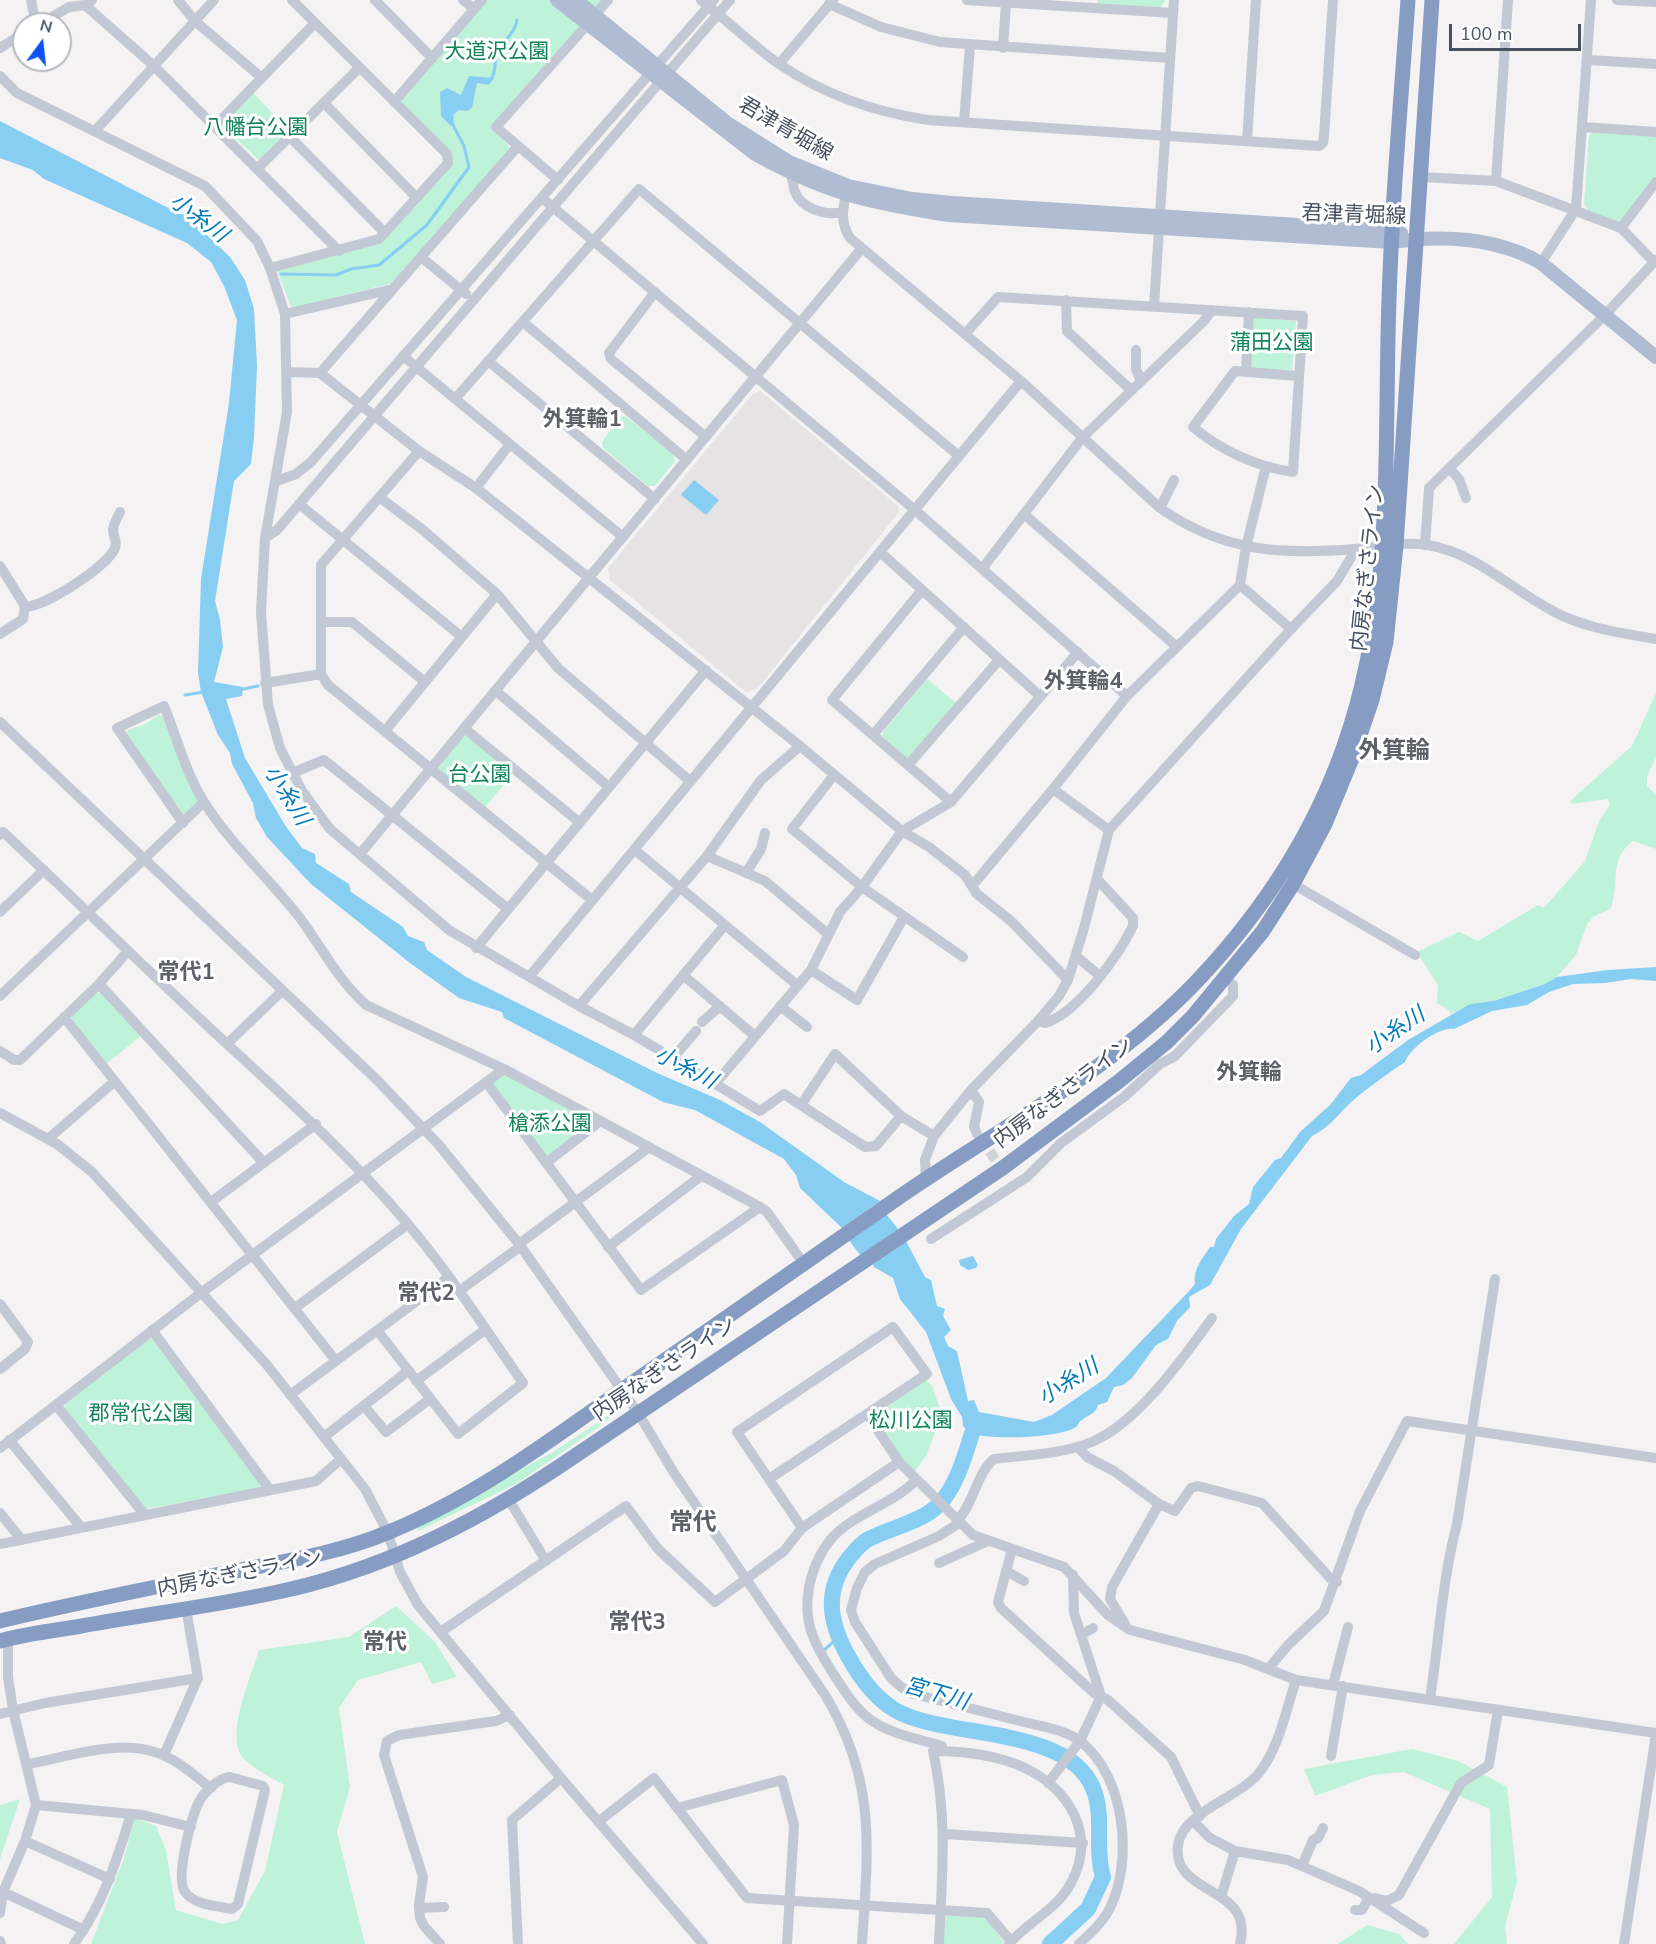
<!DOCTYPE html>
<html>
<head>
<meta charset="utf-8">
<style>
	body { margin:0 }
	#map { position:relative; width:1656px; height:1944px; overflow:hidden; background:#f4f2f2; font-family:"Nunito Sans",sans-serif }
	canvas { display:block }
	.north { position:absolute; left:12px; top:12px; width:60px; height:60px; box-sizing:border-box; background:#fff; border:2px solid #b6b9c0; border-radius:50%; rotate:15deg; font-size:16px; font-weight:700; line-height:24px; text-align:center; color:#485161 }
	.north::after { content:''; display:block; margin:auto; width:21px; height:27px; background:#0c51f3; clip-path:polygon(50% 0,100% 100%,50% 72%,0 100%) }
	.scale { position:absolute; left:1449px; top:24px; width:132px; height:27px; box-sizing:border-box; border:3px solid #485161; border-top:0; padding-left:8px; font-size:18px; line-height:21px; white-space:nowrap; color:#485161; -webkit-text-stroke:4px #fff; paint-order:stroke }
</style>
</head>
<body>
<div id="map">
<canvas width="1656" height="1944"></canvas>
<div class="north">N</div>
<div class="scale">100 m</div>
</div>
<script>
const ctx = document.querySelector('canvas').getContext('2d');
ctx.lineJoin = 'round';
function fillPath(path, color) {
  ctx.fillStyle = color;
  ctx.fill(path, 'evenodd');
}
function stroke(path, color, width, dash) {
  ctx.strokeStyle = color;
  ctx.lineWidth = width;
  ctx.lineCap = dash ? 'butt' : 'round';
  ctx.setLineDash(dash || []);
  ctx.stroke(path);
}
function drawText(font, color, halo, rows, align = 'center') {
  ctx.font = font + ' "Nunito Sans","Noto Sans JP",sans-serif';
  ctx.lineWidth = 6;
  ctx.setLineDash([]);
  ctx.textBaseline = 'middle';
  ctx.strokeStyle = halo;
  ctx.fillStyle = color;
  for (const [text, x, y, turn = 0] of rows) {
    ctx.save();
    ctx.translate(x, y);
    ctx.rotate((+turn || 0) * Math.PI / 180);
    ctx.textAlign = isNaN(turn) ? turn : align;
    if (halo) ctx.strokeText(text, 0, 0);
    ctx.fillText(text, 0, 0);
    ctx.restore();
  }
}
const education = new Path2D(`
	M760,391L898,506L899,512L757,689L746,692L610,580L608,568L753,394Z`);
const green = new Path2D(`
	M485,0H602L492,126L511,149L392,283L292,309L277,270L381,241L452,162L401,104V99Z
	M1097,0H1166L1159,9L1098,4Z
	M253,93L290,131L260,161L223,127L222,123Z
	M1593,132L1656,136V176L1620,223L1588,210L1584,203L1589,135Z
	M1253,317L1296,321L1292,370L1249,369Z
	M625,416L673,453L675,461L655,486H648L603,448L602,442L620,417Z
	M927,679L956,703L912,757L906,758L882,736L883,732Z
	M1656,693V757L1647,776V786L1656,795V849L1633,841C1608,859 1620,883 1611,908L1593,917L1587,924L1576,955L1557,977L1545,984L1492,1001L1470,1004L1451,1014L1449,1010L1437,1003L1438,985L1417,952L1459,932L1478,941L1538,905L1544,908L1585,861L1599,821L1610,805L1608,799L1571,804L1570,801L1632,746Z
	M159,715L166,718L199,800L185,815L180,813L126,735L128,730L143,725Z
	M467,736L513,773L484,809L436,769L462,737Z
	M96,993H101L141,1036L107,1063L72,1021V1016Z
	M505,1074L591,1122L549,1156H544L492,1083Z
	M149,1339H153L260,1484L259,1488L146,1509L64,1409L66,1403Z
	M926,1380L932,1386L942,1414L926,1456L915,1471L903,1460L875,1418L877,1414Z
	M609,1415L610,1418L606,1422L516,1484L418,1531L416,1525L553,1452Z
	M396,1606L435,1642L457,1677L432,1684L421,1662L358,1680L339,1708L350,1787L337,1832L365,1944H91L123,1861L135,1818L156,1826L166,1850L176,1910L222,1924L238,1920L265,1871L284,1785C271,1777 255,1770 245,1760C223,1739 251,1677 259,1650L349,1637Z
	M1412,1749L1458,1761L1507,1787L1517,1882L1505,1926L1507,1944H1454L1492,1897L1490,1809L1404,1772L1372,1775L1315,1796L1304,1769Z
	M20,1799L0,1859V1805Z
	M946,1914L985,1916L1004,1942L1002,1944H942Z
	M1367,1925L1399,1934L1408,1944H1338Z`);
const water = new Path2D(`
	M469,76L494,78L489,85L477,83L472,108L467,111L459,110L453,115L454,122L451,126L441,116L440,92L447,88L461,95Z
	M0,121L180,214H185L230,257L245,280L254,309L257,366L254,437L251,464L234,481L215,601L220,620L223,647L214,682L243,687L242,696L226,699L245,758L285,825L302,848L315,854L316,863L349,884L351,892L403,927L408,936L424,942L427,950L466,977L657,1073L720,1100L760,1122L844,1182L880,1201L842,1228L800,1188L796,1175L784,1159L695,1110L663,1102L504,1018L502,1012L459,998L410,963L311,884L267,837L256,818L253,803L232,764L230,753L218,735L201,692L198,673L201,579L229,403L237,320L224,286L211,262L187,243L44,179L33,170L0,158Z
	M694,480L719,500L706,515L681,495Z
	M1656,967V981L1631,979L1605,983L1573,984L1549,992L1527,1005L1492,1011L1454,1029C1439,1026 1409,1049 1405,1062C1388,1073 1372,1085 1357,1097C1341,1110 1331,1127 1312,1136L1241,1229L1210,1285L1189,1297L1190,1307L1177,1321L1168,1339L1156,1345L1132,1378L1123,1385L1114,1387L1107,1402L1098,1405C1095,1415 1089,1414 1082,1420C1079,1421 1078,1425 1076,1427C1061,1438 992,1440 974,1434L966,1454C961,1446 964,1439 970,1433L963,1426L962,1417L951,1399L926,1332L900,1299L893,1278L874,1267L873,1264L906,1241L925,1277L931,1280L937,1306L945,1309L943,1316L951,1330L944,1337L948,1346L957,1351L968,1401L974,1400L979,1412L1034,1422L1052,1415L1106,1378L1190,1290L1195,1284C1193,1269 1202,1259 1210,1247H1214L1216,1239L1234,1216L1249,1204L1253,1187L1275,1160L1281,1158L1300,1132L1330,1105L1351,1078L1361,1075L1408,1040L1470,1004L1493,1001L1545,984L1557,977L1608,970Z
	M886,1214L899,1230L861,1256L848,1239Z
	M973,1256L978,1265L976,1268L968,1270L960,1265L959,1260Z`);
const stream = new Path2D(`
	M491,79C498,69 493,58 498,50C505,39 515,33 517,20
	M281,274L336,275L351,269L379,265L427,225L469,167L464,146L452,123
	M239,690L258,686
	M185,695L204,692
	M824,1650L839,1637`);
const river = new Path2D(`
	M972,1433C964,1459 954,1496 930,1512C911,1525 887,1529 867,1540C859,1545 854,1552 848,1559C824,1591 829,1622 848,1656C859,1676 875,1698 895,1710C944,1739 1067,1725 1093,1788C1105,1817 1094,1848 1103,1877L1088,1909L1050,1944`);
const minorTunnel = new Path2D(`
	M981,1139L1006,1175`);
const minor = new Path2D(`
	M31,0L36,24
	M178,0L195,21L262,78
	M375,0L431,57
	M463,0L474,9
	M701,0C728,21 752,45 779,64C824,95 875,112 928,120L1319,146L1323,143L1324,136L1333,0
	M967,0L1173,13
	M1617,0L1656,2
	M829,4L881,27L940,42L1170,58
	M85,5L154,66L339,251
	M594,16L608,0
	M40,24L69,7L85,5L92,0
	M0,48L24,33
	M1003,48L1006,2
	M1588,60L1656,64
	M779,64L833,0
	M0,76L17,93L205,186L257,241L270,268L285,314L287,412L265,538L261,612L268,705L280,748L302,791L330,829L449,930L579,1006L634,1035L760,1111L784,1094L865,1147L876,1146L901,1116
	M394,102L482,0
	M324,103L417,198
	M964,122L970,46
	M216,125L315,23
	M1583,127L1656,132
	M95,131L214,0
	M290,137L385,233
	M1247,141L1256,0
	M258,168L359,68
	M790,173C794,180 792,185 795,192C802,209 826,216 842,212
	M1421,177L1496,181L1563,206L1621,228L1654,262
	M558,180L496,127L587,25
	M1496,181L1508,0
	M848,187C843,206 839,221 850,238L1021,381L1160,508C1223,552 1281,555 1355,549C1378,547 1405,541 1428,545C1475,553 1510,588 1551,610C1583,628 1621,633 1656,639
	M542,198L915,510L1127,696
	M1621,228L1656,182
	M421,257L466,294
	M1541,263L1576,209L1591,0
	M270,268L379,239L448,163L447,154L292,0
	M655,292L609,353L611,359L706,437
	M1066,300L1067,331L1131,390
	M1154,306L1174,0
	M285,314L393,289L518,146
	M523,322L687,460
	M965,334L998,297L1303,316L1293,472C1257,467 1220,450 1193,427L1235,371L1298,376
	M1136,350V369L1141,381
	M403,356L623,537
	M488,361L655,499
	M288,372L320,373L393,289
	M1246,372L1249,312
	M320,373L419,451L476,488L800,746L902,831L929,847L965,875L977,894L1011,921L1068,980
	M455,399L639,189L959,456
	M419,451L321,565V674L328,685L592,900
	M1449,468L1459,479L1466,498
	M277,481L296,474L311,462L714,0
	M476,488L510,444
	M379,497L423,530L497,594L558,668L690,781
	M299,504L462,637
	M1160,508L1174,480
	M1025,515L1177,647
	M265,538L277,530L730,0
	M1425,545L1429,488L1605,315L1656,260
	M880,552L1040,696
	M0,566L25,606L23,619L0,634
	M982,569L1082,438L1204,321L1212,310
	M1240,585L1291,629
	M922,590L832,700L951,802
	M25,607C46,606 107,567 115,548C118,541 113,537 113,530C113,524 118,517 120,512
	M321,622H352L425,682
	M265,683L321,674
	M496,691L609,787
	M0,722L377,1080L439,1145L519,1244L638,1413L674,1473L825,1695C877,1781 868,1848 862,1944
	M464,728L579,822
	M385,731L497,594
	M873,735L964,627
	M909,764L999,660
	M292,773L324,760L508,909
	M834,775L792,829L862,887L963,957
	M1053,789L1109,830
	M183,823L117,728L164,706C177,738 186,773 204,802C231,845 270,879 300,918C322,948 338,980 366,1005L504,1069L760,1207L767,1212L804,1264
	M0,835L3,832C78,902 151,974 226,1043C289,1101 351,1157 406,1222C449,1272 485,1329 523,1383L458,1434L377,1330
	M635,850L797,985
	M360,854L862,248
	M707,856L765,881L828,934
	M746,873L761,849L765,833
	M1293,884L1415,955
	M972,886L1053,789L1127,696L1240,585L1246,547L1266,466
	M0,912L44,870
	M476,948L706,670
	M1076,956L1100,976
	M811,970L857,1000L904,917
	M683,975L755,1036
	M529,977L1021,381
	M99,984L264,1163
	M0,996L204,802
	M579,1006L707,856L761,780L800,746
	M780,1006L807,1027
	M64,1017L336,1361
	M1038,1021L1045,1023C1078,1013 1118,956 1133,926V918L1097,879
	M702,1022L720,1006
	M634,1035L724,926
	M227,1044L282,991
	M0,1051L14,1060H20L99,984L128,951
	M673,1058L696,1031
	M486,1082L641,1290L760,1207
	M715,1084L811,970L840,912L862,887L902,831L951,802L1078,652
	M971,1090L979,1102L974,1127L977,1134
	M801,1105L835,1054L901,1116L934,1136
	M0,1113L57,1144L92,1172L267,1365L365,1489L388,1533L400,1572L418,1605L561,1778L703,1944
	M48,1139L115,1081
	M546,1163L599,1122
	M926,1179L925,1160L934,1136L971,1090L1038,1021L1059,996L1068,980L1084,928L1109,830L1291,629L1337,581L1356,549
	M211,1202L316,1124
	M931,1239L1027,1177L1061,1143L1124,1097L1160,1064L1175,1056L1233,996V985L1225,977
	M519,1244L648,1148
	M608,1247L701,1176
	M459,1291L521,1246
	M0,1304L28,1342L25,1349L0,1369
	M295,1308L408,1224
	M152,1330L270,1490
	M416,1381L486,1329
	M290,1395L449,1277
	M56,1405L145,1515
	M364,1406L386,1432L430,1399
	M867,1414L899,1462L973,1535L1064,1567L1108,1615L1130,1630L1245,1660L1296,1680L1656,1733
	M324,1437L408,1371
	M9,1440L81,1527
	M1078,1447L1087,1457L1114,1471L1159,1504L1175,1511L1191,1488L1198,1486L1262,1503L1330,1578L1337,1582
	M0,1448L201,1293L504,1069
	M769,1479L927,1374L893,1327L737,1432L802,1528
	M916,1480C892,1505 854,1513 831,1539C822,1550 816,1562 812,1575C799,1620 814,1644 838,1681C848,1696 858,1712 874,1722C894,1735 919,1739 942,1746
	M509,1500L546,1561
	M0,1513L21,1539
	M957,1521C974,1504 977,1472 994,1459C1026,1455 1065,1454 1094,1441C1139,1421 1184,1357 1212,1318
	M959,1523L939,1536L875,1564L865,1572L857,1588L851,1610L855,1622L891,1678L901,1687L914,1694C950,1703 985,1712 1020,1721C1039,1726 1064,1729 1080,1741C1125,1776 1133,1858 1111,1906C1104,1921 1091,1933 1079,1944
	M0,1544L316,1481L341,1459
	M1012,1549L998,1602L1001,1608L1094,1693L1108,1700L1171,1757L1200,1816
	M939,1563L988,1541
	M1006,1571L1024,1581
	M1125,1624L1110,1599L1112,1587L1159,1504
	M442,1631L626,1506L658,1549L715,1602L784,1551L802,1528L899,1462
	M1081,1635L1093,1628
	M1268,1669L1289,1644L1324,1611L1360,1511L1407,1421L1656,1458
	M1333,1685L1348,1627
	M1430,1699C1439,1641 1442,1580 1457,1524L1495,1279
	M0,1714L45,1703L198,1678
	M164,1755L198,1678L186,1608
	M1331,1756L1343,1686
	M28,1764C71,1756 128,1735 169,1758C184,1765 197,1778 211,1788
	M230,1777L263,1786L265,1790L238,1904L232,1909C218,1906 194,1905 185,1892C175,1878 191,1818 199,1802C204,1792 218,1778 230,1777Z
	M1048,1783L1080,1741L1101,1696L1074,1613L1073,1575
	M36,1805L143,1815L191,1827
	M677,1808L782,1780L794,1825L787,1944
	M1193,1821L1210,1838L1235,1851L1288,1860L1359,1891L1424,1933
	M598,1822L654,1778L747,1898L987,1913L1011,1941
	M945,1834L1083,1843
	M25,1841L110,1879
	M1302,1866L1313,1840L1318,1838L1323,1828
	M3,1892L84,1930
	M1221,1897L1235,1851
	M1375,1898L1387,1901L1399,1895L1461,1783L1489,1765L1498,1710
	M419,1908L444,1907
	M1355,1910H1362L1369,1898
	M0,1913L3,1892L25,1841L36,1805L13,1710L8,1677V1639
	M0,1941L1,1944
	M74,1944C103,1904 117,1860 131,1814
	M440,1944L424,1926L420,1918L419,1905L423,1877L384,1755L387,1741L399,1735L496,1721L510,1715
	M518,1944L512,1820L561,1778
	M939,1944C942,1876 948,1818 933,1751C963,1751 996,1755 1023,1767C1070,1789 1097,1835 1071,1883C1057,1910 1027,1922 1009,1944
	M1240,1944C1255,1884 1171,1897 1178,1845C1182,1812 1239,1798 1259,1773C1279,1748 1286,1710 1296,1680
	M1624,1944L1656,1734`);
const major = new Path2D(`
	M557,0L755,154C825,193 870,203 948,215L1392,242C1442,235 1496,237 1541,263L1656,357
	M576,0L727,123L789,162L848,186L912,199L952,203L1392,231L1401,233`);
const highway = new Path2D(`
	M0,1621C75,1603 150,1588 225,1573C280,1562 337,1554 389,1532C475,1497 551,1440 626,1387C716,1325 805,1263 895,1200C997,1129 1111,1072 1198,980C1262,912 1313,835 1344,746C1391,612 1385,477 1388,339C1390,225 1400,113 1408,0
	M0,1641C25,1634 51,1631 76,1627C141,1615 208,1607 273,1593C377,1572 469,1526 557,1468L1004,1167L1118,1082L1167,1042L1193,1016L1263,931L1293,884L1325,824L1351,761L1372,700L1386,642L1396,546L1432,0`);
const parkNames = [
	["大道沢公園",497,53],
	["八幡台公園",256,129],
	["蒲田公園",1272,344],
	["台公園",480,776],
	["槍添公園",550,1125],
	["郡常代公園",141,1415],
	["松川公園",911,1422]
];
const streetNames = [
	["君津青堀線",785,130,30],
	["君津青堀線",1354,216,2],
	["内房なぎさライン",1369,568,-84],
	["内房なぎさライン",1064,1094,-37],
	["内房なぎさライン",665,1370,-34],
	["内房なぎさライン",240,1575,-11]
];
const waterNames = [
	["小糸川",198,219,37],
	["小糸川",286,796,58],
	["小糸川",1396,1032,-34],
	["小糸川",685,1069,27],
	["小糸川",1069,1383,-32],
	["宮下川",936,1695,16]
];
const neighbourhoodNames = [
	["外箕輪1",582,421],
	["外箕輪4",1083,683],
	["常代1",186,974],
	["外箕輪",1249,1074],
	["常代2",426,1295],
	["常代3",637,1624],
	["常代",385,1644]
];
const quarterNames = [
	["外箕輪",1394,752],
	["常代",693,1524]
];
fillPath(education, '#e5e3e3');
fillPath(green, '#bef3da');
fillPath(water, '#88cef3');
stroke(stream, '#88cef3', 3);
stroke(river, '#88cef3', 16);
stroke(minorTunnel, '#d2d2d5', 10, [10, 5]);
stroke(minor, '#c2c9d4', 10);
stroke(major, '#b0bcd2', 14);
stroke(highway, '#869cc3', 15);
drawText('21px', '#11845a', '#fff', parkNames);
drawText('21px', '#485161', '#fff', streetNames);
drawText('italic 22px', '#027aba', '#fff', waterNames);
drawText('bold 22px', '#5d6067', '#fff', neighbourhoodNames);
drawText('bold 24px', '#5d6067', '#fff', quarterNames);
</script>
</body>
</html>
